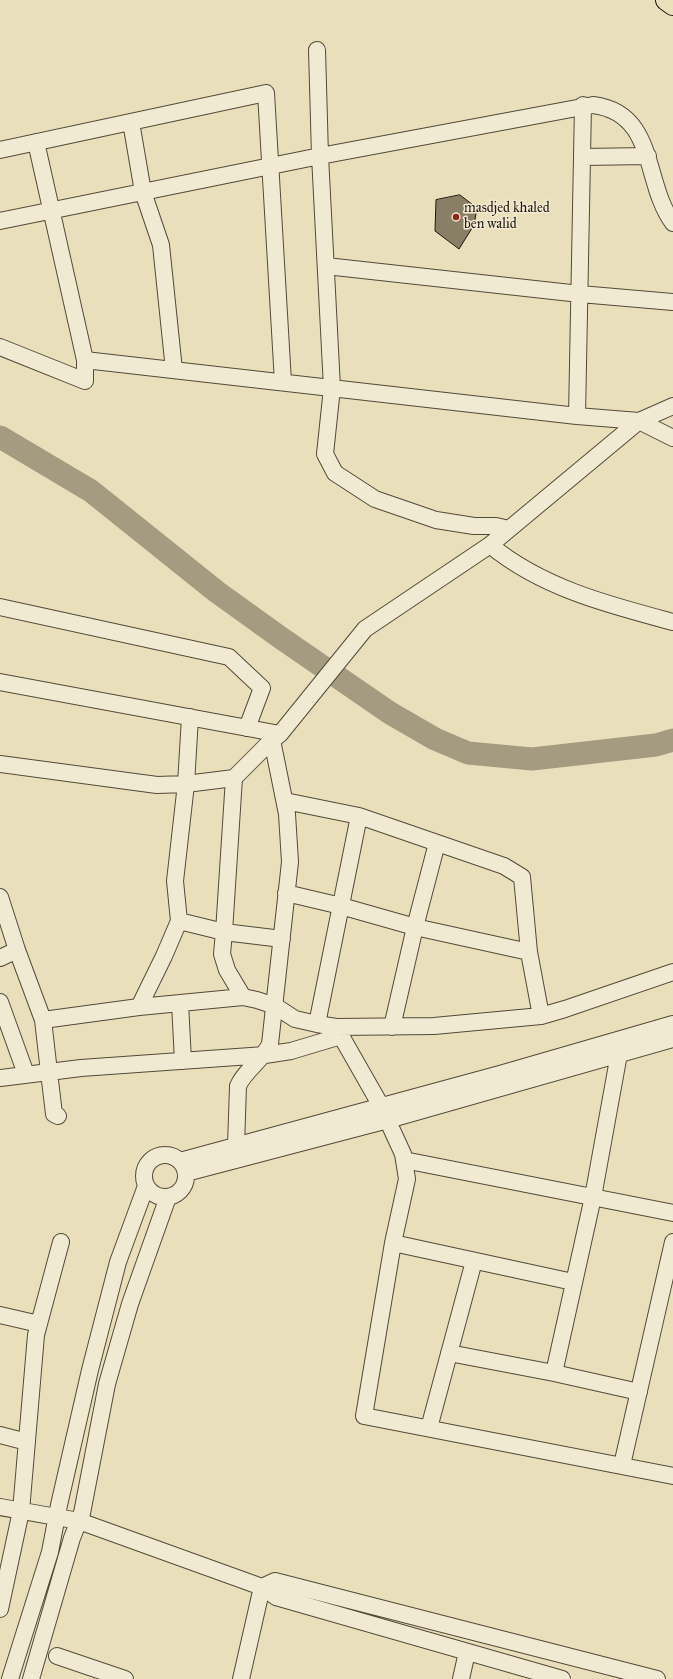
<!DOCTYPE html>
<html>
<head>
<meta charset="utf-8">
<style>
	body { margin:0 }
	canvas { display:block; background:#e9dfbb }
</style>
</head>
<body>
<canvas width="673" height="1679"></canvas>
<script>
const ctx = document.querySelector('canvas').getContext('2d');
ctx.lineJoin = 'round';
function stroke(path, color, width, dash) {
  ctx.strokeStyle = color;
  ctx.lineWidth = width;
  ctx.lineCap = dash ? 'butt' : 'round';
  ctx.setLineDash(dash || []);
  ctx.stroke(path);
}
function fillPath(path, color) {
  ctx.fillStyle = color;
  ctx.fill(path, 'evenodd');
}
function drawText(font, color, halo, rows, align = 'center') {
  ctx.font = font + ' "IM FELL Great Primer",serif';
  ctx.lineWidth = 3;
  ctx.setLineDash([]);
  ctx.textBaseline = 'middle';
  ctx.strokeStyle = halo;
  ctx.fillStyle = color;
  for (const [text, x, y, turn = 0] of rows) {
    ctx.save();
    ctx.translate(x, y);
    ctx.rotate((+turn || 0) * Math.PI / 180);
    ctx.textAlign = isNaN(turn) ? turn : align;
    if (halo) ctx.strokeText(text, 0, 0);
    ctx.fillText(text, 0, 0);
    ctx.restore();
  }
}
const river = new Path2D(`
	M0,437L91,491L217,592L281,638L390,713L435,739L468,753L532,759L656,745L673,740`);
const building = new Path2D(`
	M460,195L477,208L474,225L459,249L435,231L436,200Z`);
const minor = new Path2D(`
	M317,50L320,156L332,388L325,454L335,473L375,499L436,520L474,526H496L509,529
	M131,122L143,192L161,245L174,370
	M0,150L266,93L283,382
	M582,157L648,156
	M0,221L320,156L593,105C657,113 643,183 673,223
	M326,266L580,294L673,302
	M0,347L85,381V360L36,142
	M85,360L577,416L639,421L673,406
	M577,416L583,105
	M490,545C542,588 609,605 673,622
	M0,607L229,657L262,688L247,728
	M0,682L280,734
	M190,717L186,784L175,881L179,921L224,932L222,954L227,970L243,997L257,1000L275,1006L295,1019L317,1024L336,1027L381,1106L403,1154L407,1179L393,1243L364,1416L673,1476
	M0,764L157,785L186,784L234,778L272,740L280,734L365,629L490,545L639,421L673,438
	M234,778L224,932L282,939
	M285,801L359,816L317,1024
	M359,816L504,866L522,877L529,952
	M286,893L341,906L415,927L529,952L541,1016
	M0,897L17,950L43,1020
	M0,958L17,950
	M0,1002L26,1074
	M180,1003L183,1061
	M139,1007L243,997
	M336,1027L434,1026L541,1016L565,1009L673,972
	M392,1027L415,927L437,843
	M0,1078L49,1072L43,1020L139,1007L164,956L179,921
	M58,1116L54,1114L49,1072L81,1068L265,1055L291,1051L341,1036
	M236,1146L238,1086C245,1070 262,1061 270,1044L290,862L287,814L272,740
	M144 1176a21 21 0 1 1 42 0a21 21 0 1 1-42 0Z
	M404,1160L673,1213
	M180,1161L500,1074L673,1024
	M186,1173L388,1120L673,1039
	M393,1243L573,1282
	M0,1315L39,1324
	M449,1353L554,1373L639,1392
	M554,1373L593,1197L619,1054L618,1045
	M429,1428L474,1261
	M0,1435L27,1442
	M622,1465L673,1242
	M0,1507L79,1521L262,1587L241,1679
	M0,1609L21,1511L36,1335L61,1242
	M57,1656L125,1679
	M10,1679L50,1552L59,1505L90,1370L118,1262L146,1186
	M31,1679L72,1538L82,1513L107,1384L130,1304L168,1197
	M461,1679L467,1652
	M562,1679L276,1597L262,1587L275,1581L657,1679`);
const major = new Path2D(`
	M666,0L673,5`);
const markers = [
	[456,217,4,"#8f2418"]
];
const poiNames = [
	["masdjed khaled",464,209],
	["ben walid",464,225]
];
stroke(river, '#a59b80', 23);
fillPath(building, '#897f67');
stroke(building, '#21180d', 1);
stroke(minor, '#534a38', 18);
stroke(major, '#21180d', 22);
stroke(minor, '#f1ead3', 16);
stroke(major, '#e9dfbb', 20);
for (const [x, y, r, color] of markers) {
  const dot = new Path2D();
  dot.arc(x, y, r, 0, 2 * Math.PI);
  ctx.fillStyle = color;
  ctx.fill(dot);
  stroke(dot, '#f1ead3', 1.5);
}
drawText('14px', '#21180d', '#f1ead3', poiNames, 'left');
</script>
</body>
</html>
